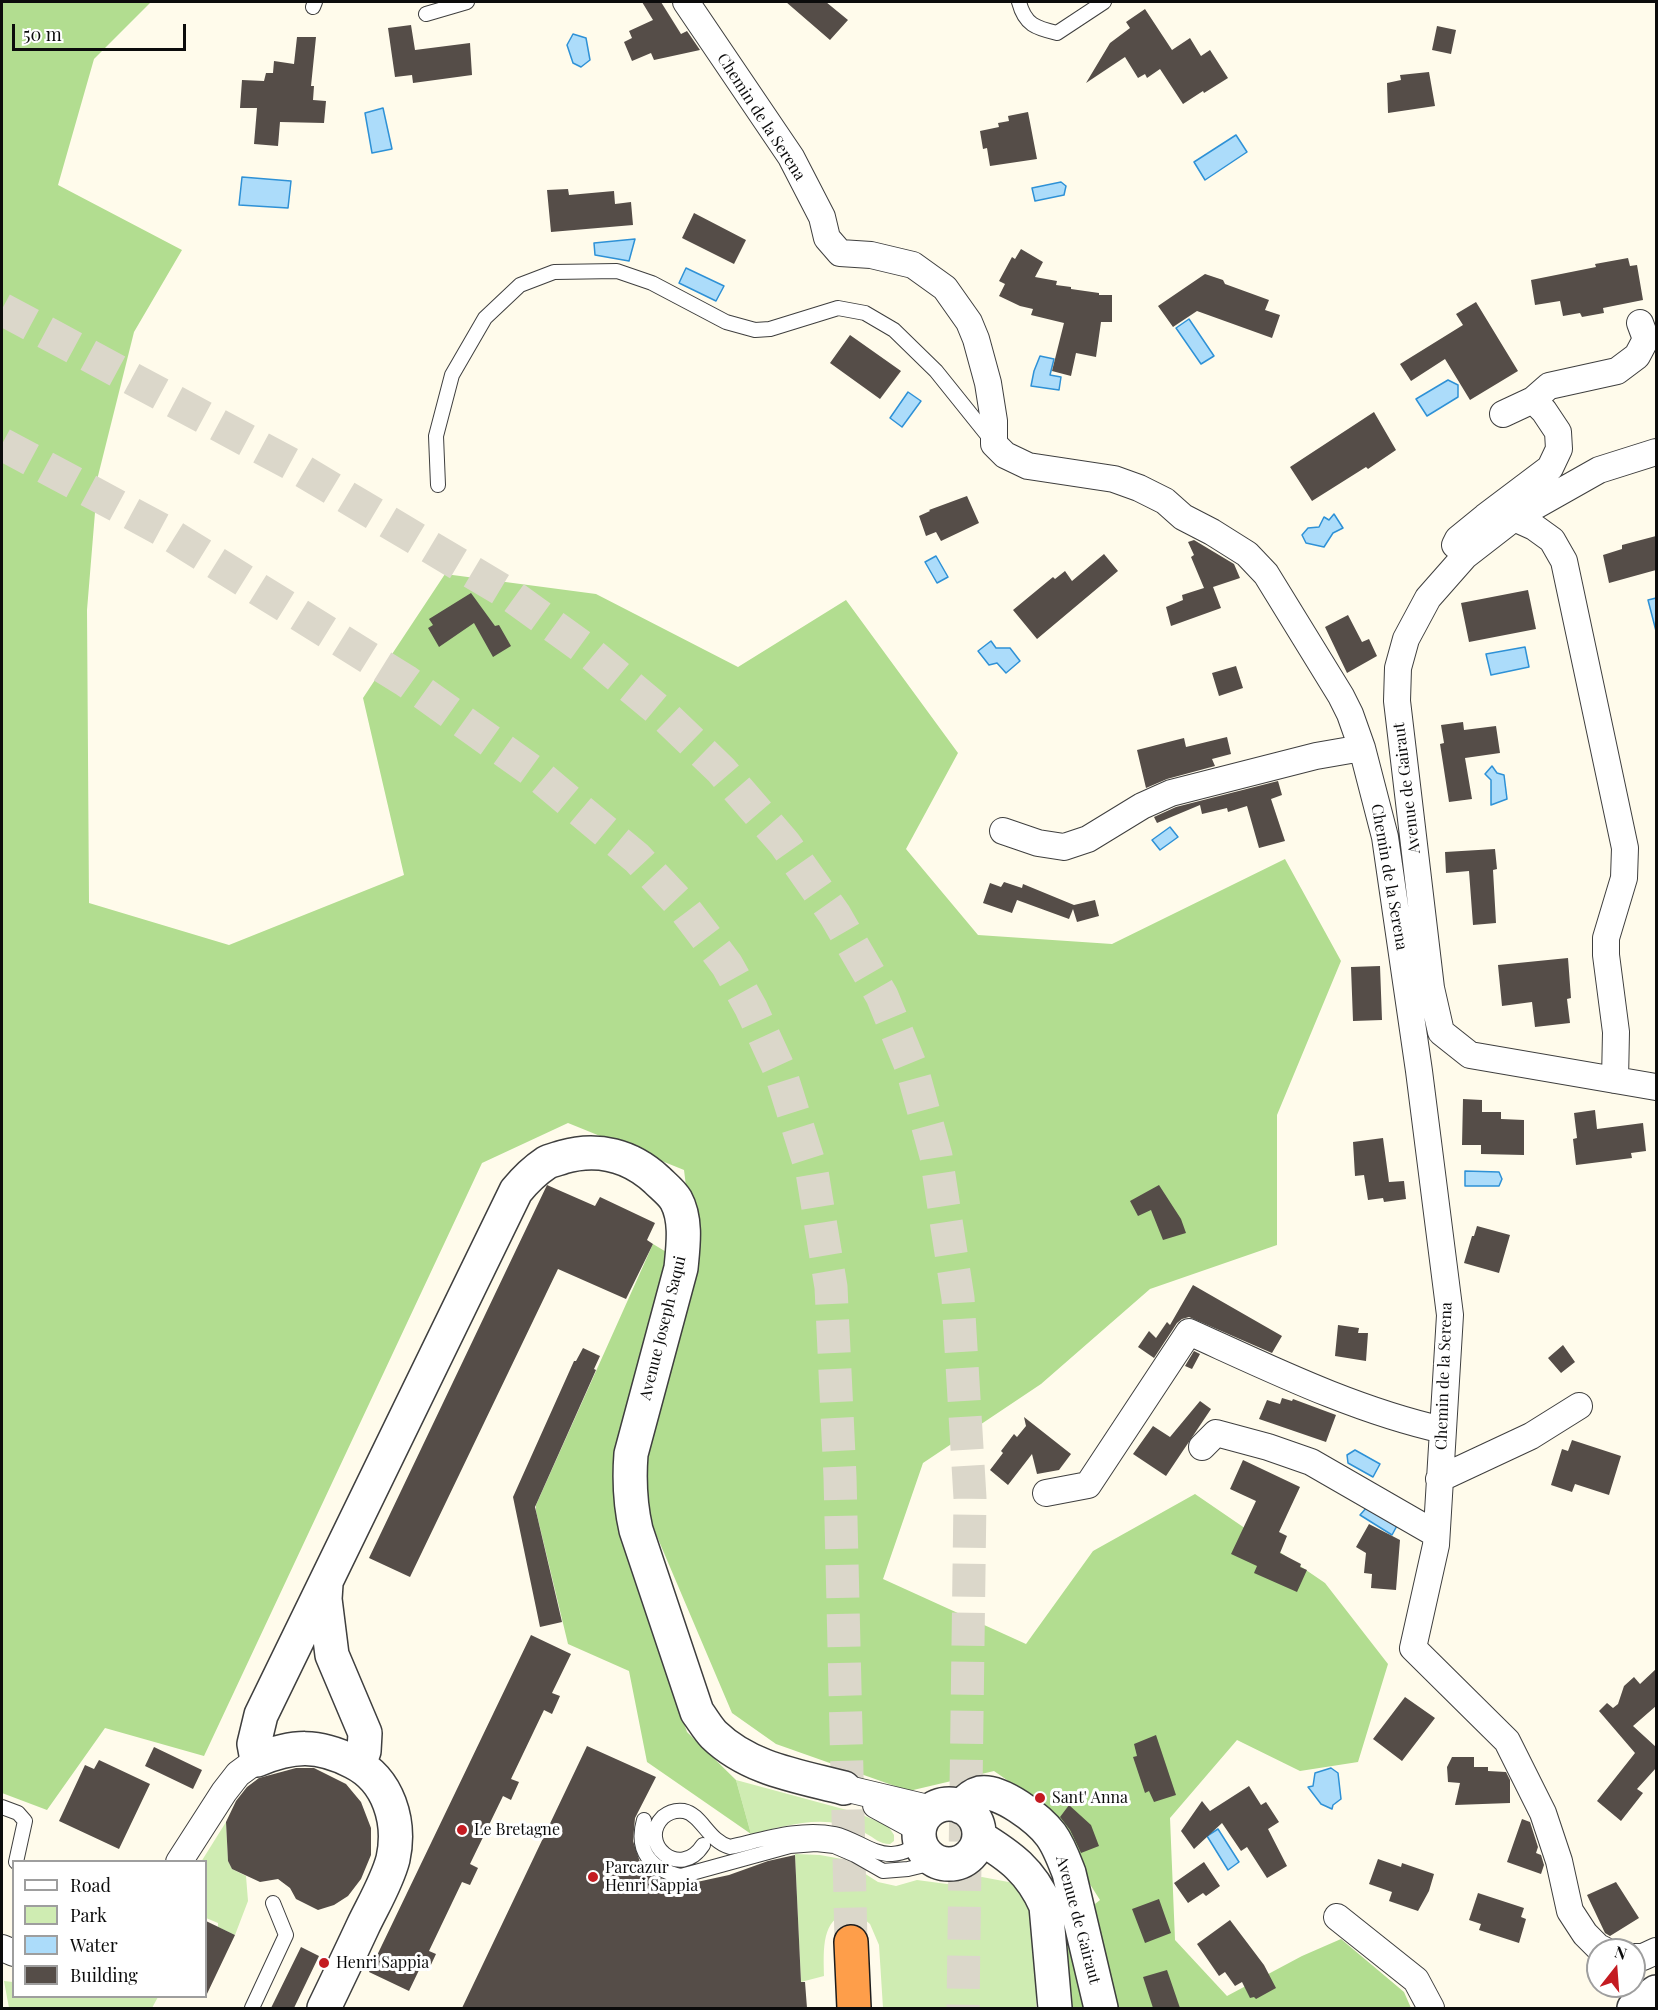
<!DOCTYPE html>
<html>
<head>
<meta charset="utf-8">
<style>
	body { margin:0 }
	#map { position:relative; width:1658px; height:2010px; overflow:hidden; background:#fffbeb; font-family:"Playfair Display",serif }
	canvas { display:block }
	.frame { position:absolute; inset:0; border:3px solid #0c0c0c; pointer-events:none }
	.legend { position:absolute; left:12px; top:1860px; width:195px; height:138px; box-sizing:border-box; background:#fff; border:2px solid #9e9e9e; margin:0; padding:8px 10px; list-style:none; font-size:18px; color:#0c0c0c }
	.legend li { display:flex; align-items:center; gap:12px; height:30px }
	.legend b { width:30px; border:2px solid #9e9e9e }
	.north { position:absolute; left:1586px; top:1938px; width:60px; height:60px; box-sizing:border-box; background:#fff; border:2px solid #9e9e9e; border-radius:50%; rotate:17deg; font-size:16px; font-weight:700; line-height:24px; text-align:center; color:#0c0c0c }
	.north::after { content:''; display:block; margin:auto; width:21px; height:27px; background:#c41b21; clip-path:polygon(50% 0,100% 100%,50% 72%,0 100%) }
	.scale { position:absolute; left:12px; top:24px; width:174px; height:27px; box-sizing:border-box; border:3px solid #0c0c0c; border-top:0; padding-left:8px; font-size:18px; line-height:21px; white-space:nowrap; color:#0c0c0c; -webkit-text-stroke:4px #fff; paint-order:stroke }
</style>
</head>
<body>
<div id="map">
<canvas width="1658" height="2010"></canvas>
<div class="frame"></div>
<ul class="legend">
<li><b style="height:8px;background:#fff"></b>Road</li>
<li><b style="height:16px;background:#cfecb2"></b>Park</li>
<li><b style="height:16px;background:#acdcfa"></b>Water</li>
<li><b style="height:16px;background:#554d48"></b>Building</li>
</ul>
<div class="north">N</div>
<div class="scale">50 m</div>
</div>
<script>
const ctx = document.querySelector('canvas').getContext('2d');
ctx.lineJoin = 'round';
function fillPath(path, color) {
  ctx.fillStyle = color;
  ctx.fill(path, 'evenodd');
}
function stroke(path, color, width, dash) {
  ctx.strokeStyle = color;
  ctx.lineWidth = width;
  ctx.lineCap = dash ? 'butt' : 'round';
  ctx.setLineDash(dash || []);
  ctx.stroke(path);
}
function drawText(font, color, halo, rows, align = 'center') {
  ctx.font = font + ' "Playfair Display",serif';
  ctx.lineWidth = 6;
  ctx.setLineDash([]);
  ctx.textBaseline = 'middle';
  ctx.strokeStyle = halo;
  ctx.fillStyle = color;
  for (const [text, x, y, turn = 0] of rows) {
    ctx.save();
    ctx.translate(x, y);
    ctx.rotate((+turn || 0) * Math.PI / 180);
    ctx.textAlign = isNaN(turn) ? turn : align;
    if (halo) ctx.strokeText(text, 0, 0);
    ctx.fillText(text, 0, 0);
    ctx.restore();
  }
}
const green = new Path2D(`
	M736,1780L858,1813L888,1826L894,1835V1841L890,1844C879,1844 875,1838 865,1833C858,1829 847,1826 839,1824C813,1817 777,1828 751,1834Z
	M226,1822L228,1861L232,1869L246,1876L248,1901L235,1935L218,1927V1923L206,1918V1862H201Z
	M795,1854L820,1855L842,1859L878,1882L896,1886L917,1880L947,1884L982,1877L1019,1884L1037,1913L1036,2008H883L879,1945L870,1924L859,1915C854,1915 848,1914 844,1915C820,1921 824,1958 824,1976L801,1982Z
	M4,1981L13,1982L14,1996L158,1997L152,2008H9Z`);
const forest = new Path2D(`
	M2,2H151L94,59L58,185L182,250L134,332L98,476L87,610L89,903L229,945L404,875L363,698L445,574L596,594L738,667L846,600L958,753L906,849L978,935L1112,944L1285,859L1341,961L1277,1115V1245L1150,1289L1041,1384L923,1463L883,1579L1026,1644L1093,1551L1195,1494L1325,1583L1388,1664L1358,1762L1300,1771L1237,1740L1170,1818L1175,1940L1227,1996L1302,1956L1341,1939L1404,1992L1411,2008H1061L1056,1935L1100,1900L1037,1801L994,1771L909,1791L776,1744L732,1713L636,1487L694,1251L684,1170L568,1123L482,1163L204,1756L105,1728L47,1810L2,1793Z
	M653,1244L668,1253L615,1476L616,1519L687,1732L736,1780L751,1834L647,1762L629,1671L568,1644L536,1511V1505Z`);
const water = new Path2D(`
	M573,34L586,38L590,60L581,67L573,63L567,45Z
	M383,108L392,149L372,153L365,113Z
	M1236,135L1247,152L1205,180L1194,162Z
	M242,177L291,181L288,208L239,205Z
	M1061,182L1066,186L1064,195L1035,201L1032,188Z
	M635,239L629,261L595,255L594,243Z
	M686,268L724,286L716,301L679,283Z
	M1189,319L1214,356L1201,364L1176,328Z
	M1040,356L1054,359L1050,375L1061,377L1059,390L1031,386L1034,371Z
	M1448,380L1458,385V397L1427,416L1416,399Z
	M908,392L921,401L902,427L890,418Z
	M1334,514L1343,528L1333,533L1324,547L1306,543L1302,535L1308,528L1319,527L1324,517L1329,520Z
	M936,556L948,577L937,583L925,562Z
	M1656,598V631L1648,600Z
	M991,641L996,648H1010L1020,661L1006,673L997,663L989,665L978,651Z
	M1525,647L1529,667L1491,675L1486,654Z
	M1492,766L1497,773L1504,775L1507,799L1491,805V780L1485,774Z
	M1170,827L1178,837L1160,850L1152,840Z
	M1465,1171L1499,1172L1502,1179L1499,1186H1465Z
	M1355,1450L1380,1464L1373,1477L1348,1463L1347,1455Z
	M1368,1506L1399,1522L1392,1535L1360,1515Z
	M1331,1768L1338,1773L1341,1799L1333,1805L1332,1809L1321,1804L1308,1787L1313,1786L1315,1773Z
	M1218,1829L1239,1862L1228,1870L1207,1836Z`);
const building = new Path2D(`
	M642,2H661L681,34L687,31L700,50L654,60L651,53L632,61L624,42L632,38L629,31L653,20Z
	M786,2H826L848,20L830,40Z
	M1145,9L1172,50L1190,38L1201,56L1210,50L1228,78L1204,93L1203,91L1183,104L1160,69L1147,78L1145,74L1138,78L1125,57L1086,83L1110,43L1130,28L1126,22Z
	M411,25L415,50L470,43L472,75L413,83L412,75L395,77L388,28Z
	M1437,26L1456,30L1451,54L1432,50Z
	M297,37H316L311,86H314L313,100L326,101L324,123L280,122L278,146L254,144L257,108H240L242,80L264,81L266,73H273L274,61L294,64Z
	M1429,72L1435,106L1388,113L1387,83L1401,80L1400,75Z
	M1028,112L1037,159L990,166L987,148L983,149L980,131L999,127L998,123L1009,121L1008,116Z
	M568,189L569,195L614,191L615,204L631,202L633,225L551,232L547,190Z
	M694,213L746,240L734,264L682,238Z
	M1021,249L1043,262L1035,277L1057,281L1056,285L1071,287V289L1099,293V295H1112V322H1101L1096,357L1076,353L1071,376L1052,371L1064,323L1031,315L1033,309L1020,306L999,296L1005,284L999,281L1012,257L1015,259Z
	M1628,258L1630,266L1637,265L1643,300L1603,308L1604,313L1582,317L1580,313L1563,316L1560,301L1535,305L1531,280L1596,267L1595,264Z
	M1205,274L1223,280L1225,284L1269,300L1265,310L1280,315L1272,338L1197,311L1173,327L1158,306Z
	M1476,302L1518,371L1470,400L1445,359L1411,381L1400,364L1463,325L1456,314Z
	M850,335L901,371L880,399L830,363Z
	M1374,412L1396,450L1368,469L1366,467L1312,501L1290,467Z
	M967,496L979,523L941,541L936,532L926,536L919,516L930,511L929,510Z
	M1656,536V570L1609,583L1603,555L1622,549V545Z
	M1194,540L1234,564L1240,578L1213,587L1221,608L1171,626L1166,607L1183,600L1182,595L1204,588L1191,557L1194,555L1188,542Z
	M1104,554L1118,571L1037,639L1013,610L1053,577L1055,579L1065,571L1072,581Z
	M1528,590L1536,629L1469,642L1461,603Z
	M471,593L495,626L499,625L511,646L493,657L474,623L439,647L428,628L433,625L429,619Z
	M1348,615L1362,642L1369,639L1377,656L1347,673L1325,627Z
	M1236,666L1243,688L1219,696L1212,673Z
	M1463,722L1464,730L1496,726L1500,753L1465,758L1472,799L1449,802L1440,744L1444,743L1441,725Z
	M1227,737L1231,754L1212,759L1215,766L1167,779L1146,788L1137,750L1184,738L1186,747Z
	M1278,781L1282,795L1271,799L1285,841L1259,848L1247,806L1228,812L1227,808L1202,814L1200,805L1157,823L1154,817L1176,807Z
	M1495,849L1497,869L1493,870L1496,923L1473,925L1469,871L1446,873L1445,852Z
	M1004,882L1022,888L1023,884L1074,905L1095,900L1099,916L1077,922L1073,909L1069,919L1017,900L1012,913L983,903L990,883L1001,887Z
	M1568,958L1571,998L1567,999L1570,1023L1535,1027L1532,1002L1502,1006L1498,965Z
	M1380,966L1382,1020L1353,1021L1351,967Z
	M1463,1099L1482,1100V1112H1501V1119L1524,1120V1155L1481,1154V1145H1462Z
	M1595,1110L1597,1129L1643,1123L1646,1151L1631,1153L1632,1158L1576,1165L1573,1139L1577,1138L1574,1113Z
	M1383,1138L1389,1182L1404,1181L1406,1199L1384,1202L1383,1198L1368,1200L1364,1175L1355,1176L1353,1142Z
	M547,1185L595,1206L600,1197L655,1223L647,1240L653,1244L626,1299L558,1269L410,1577L369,1558Z
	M1159,1185L1181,1219L1186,1233L1163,1240L1151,1210L1138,1216L1130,1201Z
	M1477,1226L1510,1235L1499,1273L1464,1263L1472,1236H1474Z
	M1193,1285L1282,1336L1272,1353L1189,1317L1182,1319L1177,1323L1154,1358L1138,1347L1149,1331L1156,1338L1167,1322L1170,1325Z
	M1338,1325L1359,1328L1358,1333H1368L1366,1361L1335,1356Z
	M1563,1345L1575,1362L1561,1373L1548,1358Z
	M583,1348L600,1356L594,1369L596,1370L535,1507L562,1622L540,1627L513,1497L574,1361H576Z
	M1194,1351L1200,1354L1192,1369L1185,1366Z
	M1282,1398L1292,1401L1293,1399L1336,1415L1326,1442L1259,1419L1267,1400L1280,1404Z
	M1200,1401L1211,1409L1166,1476L1133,1454L1153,1426L1170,1437Z
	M1024,1417L1071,1454L1059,1470L1037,1474L1032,1454L1008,1485L990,1470L1003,1453L1001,1451L1014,1434L1017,1437L1026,1426Z
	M1572,1440L1621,1456L1609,1495L1575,1484L1572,1492L1551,1485L1562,1449L1568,1451Z
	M1243,1460L1300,1487L1279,1532L1287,1536L1280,1553L1301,1564L1300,1567L1307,1570L1297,1592L1254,1573L1257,1566L1231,1554L1256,1501L1230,1489Z
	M1369,1524L1400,1540L1396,1590L1371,1588L1372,1574L1364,1573L1366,1553L1356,1547Z
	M531,1635L571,1654L552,1693L560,1696L552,1714L544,1710L511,1779L519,1782L511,1800L503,1796L470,1864L478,1868L470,1885L462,1882L429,1951L436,1954L428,1971L420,1968L409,1991L369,1972Z
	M1656,1669V1706L1633,1726L1656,1747V1768L1637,1789L1643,1793L1621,1821L1597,1801L1635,1753L1599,1711L1607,1703L1613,1708L1618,1704L1624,1686L1634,1677L1640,1684Z
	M1405,1697L1435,1718L1402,1761L1373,1739Z
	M1156,1735L1176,1795L1154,1802L1149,1791L1145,1793L1133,1757L1137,1756L1134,1744Z
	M587,1746L656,1777L635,1818L633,1841L640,1862L657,1877L683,1885L729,1875L768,1861L795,1855L801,1982H805L807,2008H462Z
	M154,1747L202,1770L193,1789L145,1766Z
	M1452,1757H1474V1767H1488V1771L1506,1772L1510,1780V1803L1455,1805L1460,1783L1448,1782L1447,1767Z
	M99,1760L150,1784L119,1849L59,1821L85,1765L94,1769Z
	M296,1768H314L346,1784L361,1802L371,1828V1855L361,1879L348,1896L334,1905L318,1910L296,1899L290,1888L278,1879L260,1882L232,1869L228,1861L226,1822L236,1801L247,1787L259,1778Z
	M1249,1786L1261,1805L1266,1802L1279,1822L1268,1829L1287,1866L1267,1878L1247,1847L1241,1851L1222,1823L1194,1849L1181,1831L1202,1801L1210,1811Z
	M1069,1805L1091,1825L1099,1846L1081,1853L1070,1830L1060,1817Z
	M1522,1819L1530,1822L1538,1847L1536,1853L1541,1855L1544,1865L1541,1874L1507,1862Z
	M1378,1859L1401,1867L1402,1863L1434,1874L1429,1891L1418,1911L1389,1901L1392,1892L1369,1884Z
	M1204,1862L1220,1886L1206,1896L1203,1893L1188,1903L1174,1883Z
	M1616,1882L1639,1918L1610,1936L1605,1933L1587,1895Z
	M1478,1893L1524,1908L1521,1917L1526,1919L1519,1943L1479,1930L1481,1924L1469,1920Z
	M1159,1899L1171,1933L1145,1943L1132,1909Z
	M1230,1920L1264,1965L1276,1988L1256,1999L1254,1997L1250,1998L1242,1982L1235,1986L1225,1972L1219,1976L1197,1944Z
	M206,1921L235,1935L206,1996Z
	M301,1947L319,1956L294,2008H271Z
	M1167,1970L1180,2008H1153L1143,1977Z`);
const motorwayTunnel = new Path2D(`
	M2,309L291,464L512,596L585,649L662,713L721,770L785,844L835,915L882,996L912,1069L936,1156L958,1298L970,1498L963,2008
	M2,444L166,532L406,681L538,775L637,858L683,907L727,965L751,1008L780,1071L812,1172L831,1287L840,1477L851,1942`);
const service = new Path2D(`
	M1019,2C1025,25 1036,28 1057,33L1104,2
	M313,7L315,2
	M426,14L467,2
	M438,485L436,436L452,375L485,318L520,285L554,272L617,271L652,283L726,322L755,330L770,329L838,308L865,313L894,330L936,371L993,442
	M2,1807L18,1813L25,1821L16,1862
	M644,1820C635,1851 651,1870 681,1876L790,1846L816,1844L834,1846L855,1855L883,1871L908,1869L937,1862
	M703,1845C680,1881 637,1843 663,1817C669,1812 677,1810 684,1811C702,1815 708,1841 730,1847C765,1839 800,1827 835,1834C854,1838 873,1855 892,1854C905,1853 912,1849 920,1839
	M252,2008L286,1935L273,1903`);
const minor = new Path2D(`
	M686,2L791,157L822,217L827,238L840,253L871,255L913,265L945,288L969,322L976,339L988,383L994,421V444L1005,455L1028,466L1114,479L1139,488L1165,501L1183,517L1212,532L1247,554L1266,574L1341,696L1350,714L1362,748L1385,837L1419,1071L1450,1315L1436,1545L1413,1648L1507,1741L1543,1813L1559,1861L1570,1911L1585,1934L1598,1947L1604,1950
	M1533,400L1549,386L1617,371L1637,356L1646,339L1640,323
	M1656,452L1599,470L1514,518L1465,556L1428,598L1406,639L1398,668L1397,701L1431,988L1441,1032L1470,1055L1656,1087
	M1514,518L1534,527L1552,540L1564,561L1625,848L1624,878L1606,938V955L1616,1032L1615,1080
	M1455,545L1458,539L1485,517L1550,468L1559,449L1558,432L1544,411L1533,400L1503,414
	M1003,831L1038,843L1064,847L1088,839L1142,806L1171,793L1316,756L1362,748
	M1202,1447L1216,1433L1268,1447L1311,1462L1436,1534
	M1439,1479L1531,1436L1579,1406
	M1046,1493L1088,1485L1189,1332C1271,1369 1354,1410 1443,1430
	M844,1788L932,1809
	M876,1805L920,1829
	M179,1862L224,1792L238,1774L257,1760
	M1337,1917L1416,1980L1431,2008
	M2,1948L14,1953
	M1634,1957H1643L1656,1951`);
const tertiary = new Path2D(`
	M326,1584L325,1599L332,1655L365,1733L364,1751L359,1765
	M919 1834a30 30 0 1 1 60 0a30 30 0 1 1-60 0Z
	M961,1807C966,1801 972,1795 980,1793C1000,1789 1039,1819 1051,1835C1059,1846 1064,1860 1069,1873L1101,2008
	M979,1837C1010,1856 1031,1871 1046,1906L1055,2008
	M324,2008C337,1981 350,1954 363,1926C373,1905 387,1882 393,1859C401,1822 389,1780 353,1762C318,1744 293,1745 257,1760L254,1744L261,1715L516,1191C525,1180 534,1171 546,1163C551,1160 558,1159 563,1157C598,1147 631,1156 657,1180C663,1186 672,1193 676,1200C687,1220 683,1247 681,1268L631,1454C629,1480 630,1504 636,1530L697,1712C703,1720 708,1729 714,1735C749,1769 798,1776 844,1788
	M1634,2008L1656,1992`);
const motorway = new Path2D(`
	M851,1942L854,2008`);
const markers = [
	[1040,1798,6,"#c41b21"],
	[462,1830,6,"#c41b21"],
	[593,1877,6,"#c41b21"],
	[324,1963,6,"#c41b21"]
];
const streetNames = [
	["Chemin de la Serena",761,117,57],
	["Avenue de Gairaut",1407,788,-97],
	["Chemin de la Serena",1389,877,80],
	["Avenue Joseph Saqui",663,1328,-76],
	["Chemin de la Serena",1444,1376,-88],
	["Avenue de Gairaut",1078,1920,75]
];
const poiNames = [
	["Sant' Anna",1052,1798],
	["Le Bretagne",474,1830],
	["Parcazur",605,1868],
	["Henri Sappia",605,1886],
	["Henri Sappia",336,1963]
];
fillPath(green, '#cfecb2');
fillPath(forest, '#b2dd90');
fillPath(water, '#acdcfa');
stroke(water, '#2e91d6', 1.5);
fillPath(building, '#554d48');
stroke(motorwayTunnel, '#dbd7ca', 33, [33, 16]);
stroke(service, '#3f3f3f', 16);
stroke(minor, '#3f3f3f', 28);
stroke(tertiary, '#3f3f3f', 36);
stroke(motorway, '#1d1d1d', 36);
stroke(service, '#fff', 14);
stroke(minor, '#fff', 26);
stroke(tertiary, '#fff', 33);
stroke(motorway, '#fe9e4a', 33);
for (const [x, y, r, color] of markers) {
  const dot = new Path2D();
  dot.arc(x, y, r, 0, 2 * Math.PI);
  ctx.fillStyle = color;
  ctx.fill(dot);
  stroke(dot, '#fff', 2);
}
drawText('16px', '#0c0c0c', '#fff', streetNames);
drawText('16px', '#0c0c0c', '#fff', poiNames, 'left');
</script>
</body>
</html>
